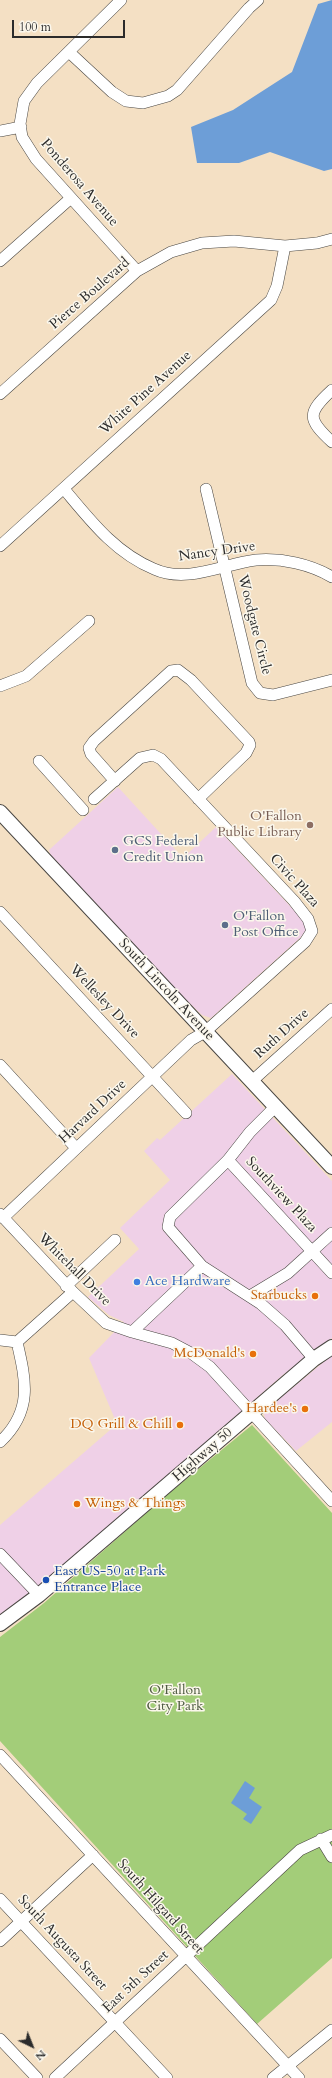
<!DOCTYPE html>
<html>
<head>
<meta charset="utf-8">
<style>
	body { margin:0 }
	#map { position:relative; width:332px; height:2078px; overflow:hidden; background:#f4e0c4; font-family:Cardo,serif }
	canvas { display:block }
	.north { position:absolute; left:12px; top:2026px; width:40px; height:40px; -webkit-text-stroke:3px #fbf7ec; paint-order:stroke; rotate:137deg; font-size:11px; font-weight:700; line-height:16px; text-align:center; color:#2b2b2b }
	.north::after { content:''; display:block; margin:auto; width:14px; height:18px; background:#2b2b2b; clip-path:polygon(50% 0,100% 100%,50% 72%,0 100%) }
	.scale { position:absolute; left:12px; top:20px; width:113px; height:18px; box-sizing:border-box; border:2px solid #2b2b2b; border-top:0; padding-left:5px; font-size:12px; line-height:14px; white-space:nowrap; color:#2b2b2b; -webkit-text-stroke:3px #fbf7ec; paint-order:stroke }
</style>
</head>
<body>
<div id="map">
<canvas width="332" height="2078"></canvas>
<div class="north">N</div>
<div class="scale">100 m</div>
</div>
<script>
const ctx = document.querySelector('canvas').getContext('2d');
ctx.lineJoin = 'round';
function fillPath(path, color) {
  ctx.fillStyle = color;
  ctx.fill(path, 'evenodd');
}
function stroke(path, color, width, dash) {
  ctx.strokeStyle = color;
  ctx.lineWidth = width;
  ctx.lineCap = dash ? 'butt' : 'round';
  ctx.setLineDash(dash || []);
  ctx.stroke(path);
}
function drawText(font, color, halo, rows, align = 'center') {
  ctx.font = font + ' Cardo,serif';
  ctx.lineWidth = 3;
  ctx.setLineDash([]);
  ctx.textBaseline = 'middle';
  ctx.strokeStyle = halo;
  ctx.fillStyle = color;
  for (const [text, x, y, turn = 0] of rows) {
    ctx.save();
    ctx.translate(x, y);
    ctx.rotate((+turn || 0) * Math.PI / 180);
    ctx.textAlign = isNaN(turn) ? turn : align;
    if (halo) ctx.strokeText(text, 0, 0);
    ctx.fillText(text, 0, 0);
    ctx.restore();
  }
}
const built = new Path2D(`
	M118,787L183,858L216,827L304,921L306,930L301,937L211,1018L202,1015L180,994L51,856L49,850Z
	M232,1074L332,1181V1338L284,1374L57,1572L0,1616V1525L117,1424L89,1358L124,1322L109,1315L88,1297L139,1249L120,1228L170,1180L144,1151L157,1138L160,1140Z
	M332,1355V1422L296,1451L265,1419L264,1414L266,1410Z`);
const green = new Path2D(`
	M252,1425L332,1513V1958L257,2024L0,1741V1637L44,1603L162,1499Z`);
const water = new Path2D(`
	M332,0V169L324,171L270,152L239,163H197L191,127L233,110L292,72L318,4Z
	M245,1781L255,1788L249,1798L262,1807L251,1824L243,1819L247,1814L231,1803Z`);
const minor = new Path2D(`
	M121,0L37,83L24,101L20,124L22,137L36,159L137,271
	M69,52L112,92L126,101L143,103L168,96L177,90L249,8L258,0
	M0,131L21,127
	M0,261L71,198
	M332,390C307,413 307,419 332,442
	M0,394L137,271L171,252L202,243L234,241L285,246L317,243L332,239
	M64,489C90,520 115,553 154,569C187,584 223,564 256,560C282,558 310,564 332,577
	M206,489L252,683L260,693L273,695L332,680
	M0,546L271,300L277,286L285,246
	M0,686L26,676L89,621
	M39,761L83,810
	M115,781L91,754L89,748L94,741L171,671L178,670L191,680L249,742L250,745L246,753L198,799
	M0,912L186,1113
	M0,1065L76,1148
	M252,1081L332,1009
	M275,1107L250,1132L228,1160L170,1217L168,1227L202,1266L261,1304L285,1325L314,1359
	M228,1160L332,1273
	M0,1214L73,1292L106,1323L132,1332L172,1343L191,1353L210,1367L332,1501
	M3,1218L191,1040L205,1032L305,942L312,931L308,919L294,901L161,759L153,755L140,758L94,799
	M66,1286L115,1240
	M250,1296L288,1273L332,1233
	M132,1332L202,1266
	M0,1340L17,1342
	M17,1342L73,1292
	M0,1442C33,1411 26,1381 17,1342
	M0,1554L39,1595
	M0,1755L299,2078
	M321,1839L332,1857
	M0,1899L167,2078
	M0,1941L93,1855
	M0,2039L37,2078
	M55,2078L300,1850L332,1835
	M273,2078L332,2030`);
const major = new Path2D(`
	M0,812L332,1167
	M0,1624L39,1595L314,1359L332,1347`);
const markers = [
	[310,825,4,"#8d6e63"],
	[115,850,4,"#5c6f8a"],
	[225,925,4,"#5c6f8a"],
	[137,1282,4,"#3f7fe0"],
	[315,1296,4,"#e8710a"],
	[253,1354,4,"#e8710a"],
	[305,1409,4,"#e8710a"],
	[180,1425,4,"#e8710a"],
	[77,1504,4,"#e8710a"],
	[46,1580,4,"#1a4fb4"]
];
const streetNames = [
	["Ponderosa Avenue",79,183,49],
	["Pierce Boulevard",90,294,-41],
	["White Pine Avenue",146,393,-42],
	["Nancy Drive",217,552,-8],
	["Woodgate Circle",254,625,76],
	["Civic Plaza",294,881,48],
	["South Lincoln Avenue",166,990,47],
	["Wellesley Drive",104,1002,47],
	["Ruth Drive",282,1034,-42],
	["Harvard Drive",93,1112,-43],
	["Southview Plaza",281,1195,47],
	["Whitehall Drive",74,1270,45],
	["Highway 50",203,1455,-41],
	["South Hilgard Street",160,1907,48],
	["South Augusta Street",62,1943,47],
	["East 5th Street",136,1982,-43]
];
const educationNames = [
	["O'Fallon",302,817],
	["Public Library",302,833]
];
const serviceNames = [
	["GCS Federal",123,842],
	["Credit Union",123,858],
	["O'Fallon",233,917],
	["Post Office",233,933]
];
const shopNames = [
	["Ace Hardware",145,1282]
];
const foodNames = [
	["Starbucks",307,1296],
	["McDonald's",245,1354],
	["Hardee's",297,1409],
	["DQ Grill & Chill",172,1425],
	["Wings & Things",85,1504,"left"]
];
const transitNames = [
	["East US-50 at Park",54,1572],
	["Entrance Place",54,1588]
];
const parkNames = [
	["O'Fallon",175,1691],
	["City Park",175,1707]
];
fillPath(built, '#efd0e7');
fillPath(green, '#a3cd79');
fillPath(water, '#6d9ed7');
stroke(minor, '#494642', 12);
stroke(major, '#494642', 16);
stroke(minor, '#fff', 11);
stroke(major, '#fff', 14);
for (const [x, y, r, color] of markers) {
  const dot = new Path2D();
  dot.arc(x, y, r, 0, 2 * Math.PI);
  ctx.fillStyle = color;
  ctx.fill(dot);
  stroke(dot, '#fbf7ec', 1.5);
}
drawText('14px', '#2b2b2b', '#fbf7ec', streetNames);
drawText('14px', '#785e54', '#fbf7ec', educationNames, 'right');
drawText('14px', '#4e5e75', '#fbf7ec', serviceNames, 'left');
drawText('14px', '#366cbe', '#fbf7ec', shopNames, 'left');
drawText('14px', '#c56008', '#fbf7ec', foodNames, 'right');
drawText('14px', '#164399', '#fbf7ec', transitNames, 'left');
drawText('14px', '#4f5c42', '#fbf7ec', parkNames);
</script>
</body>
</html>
